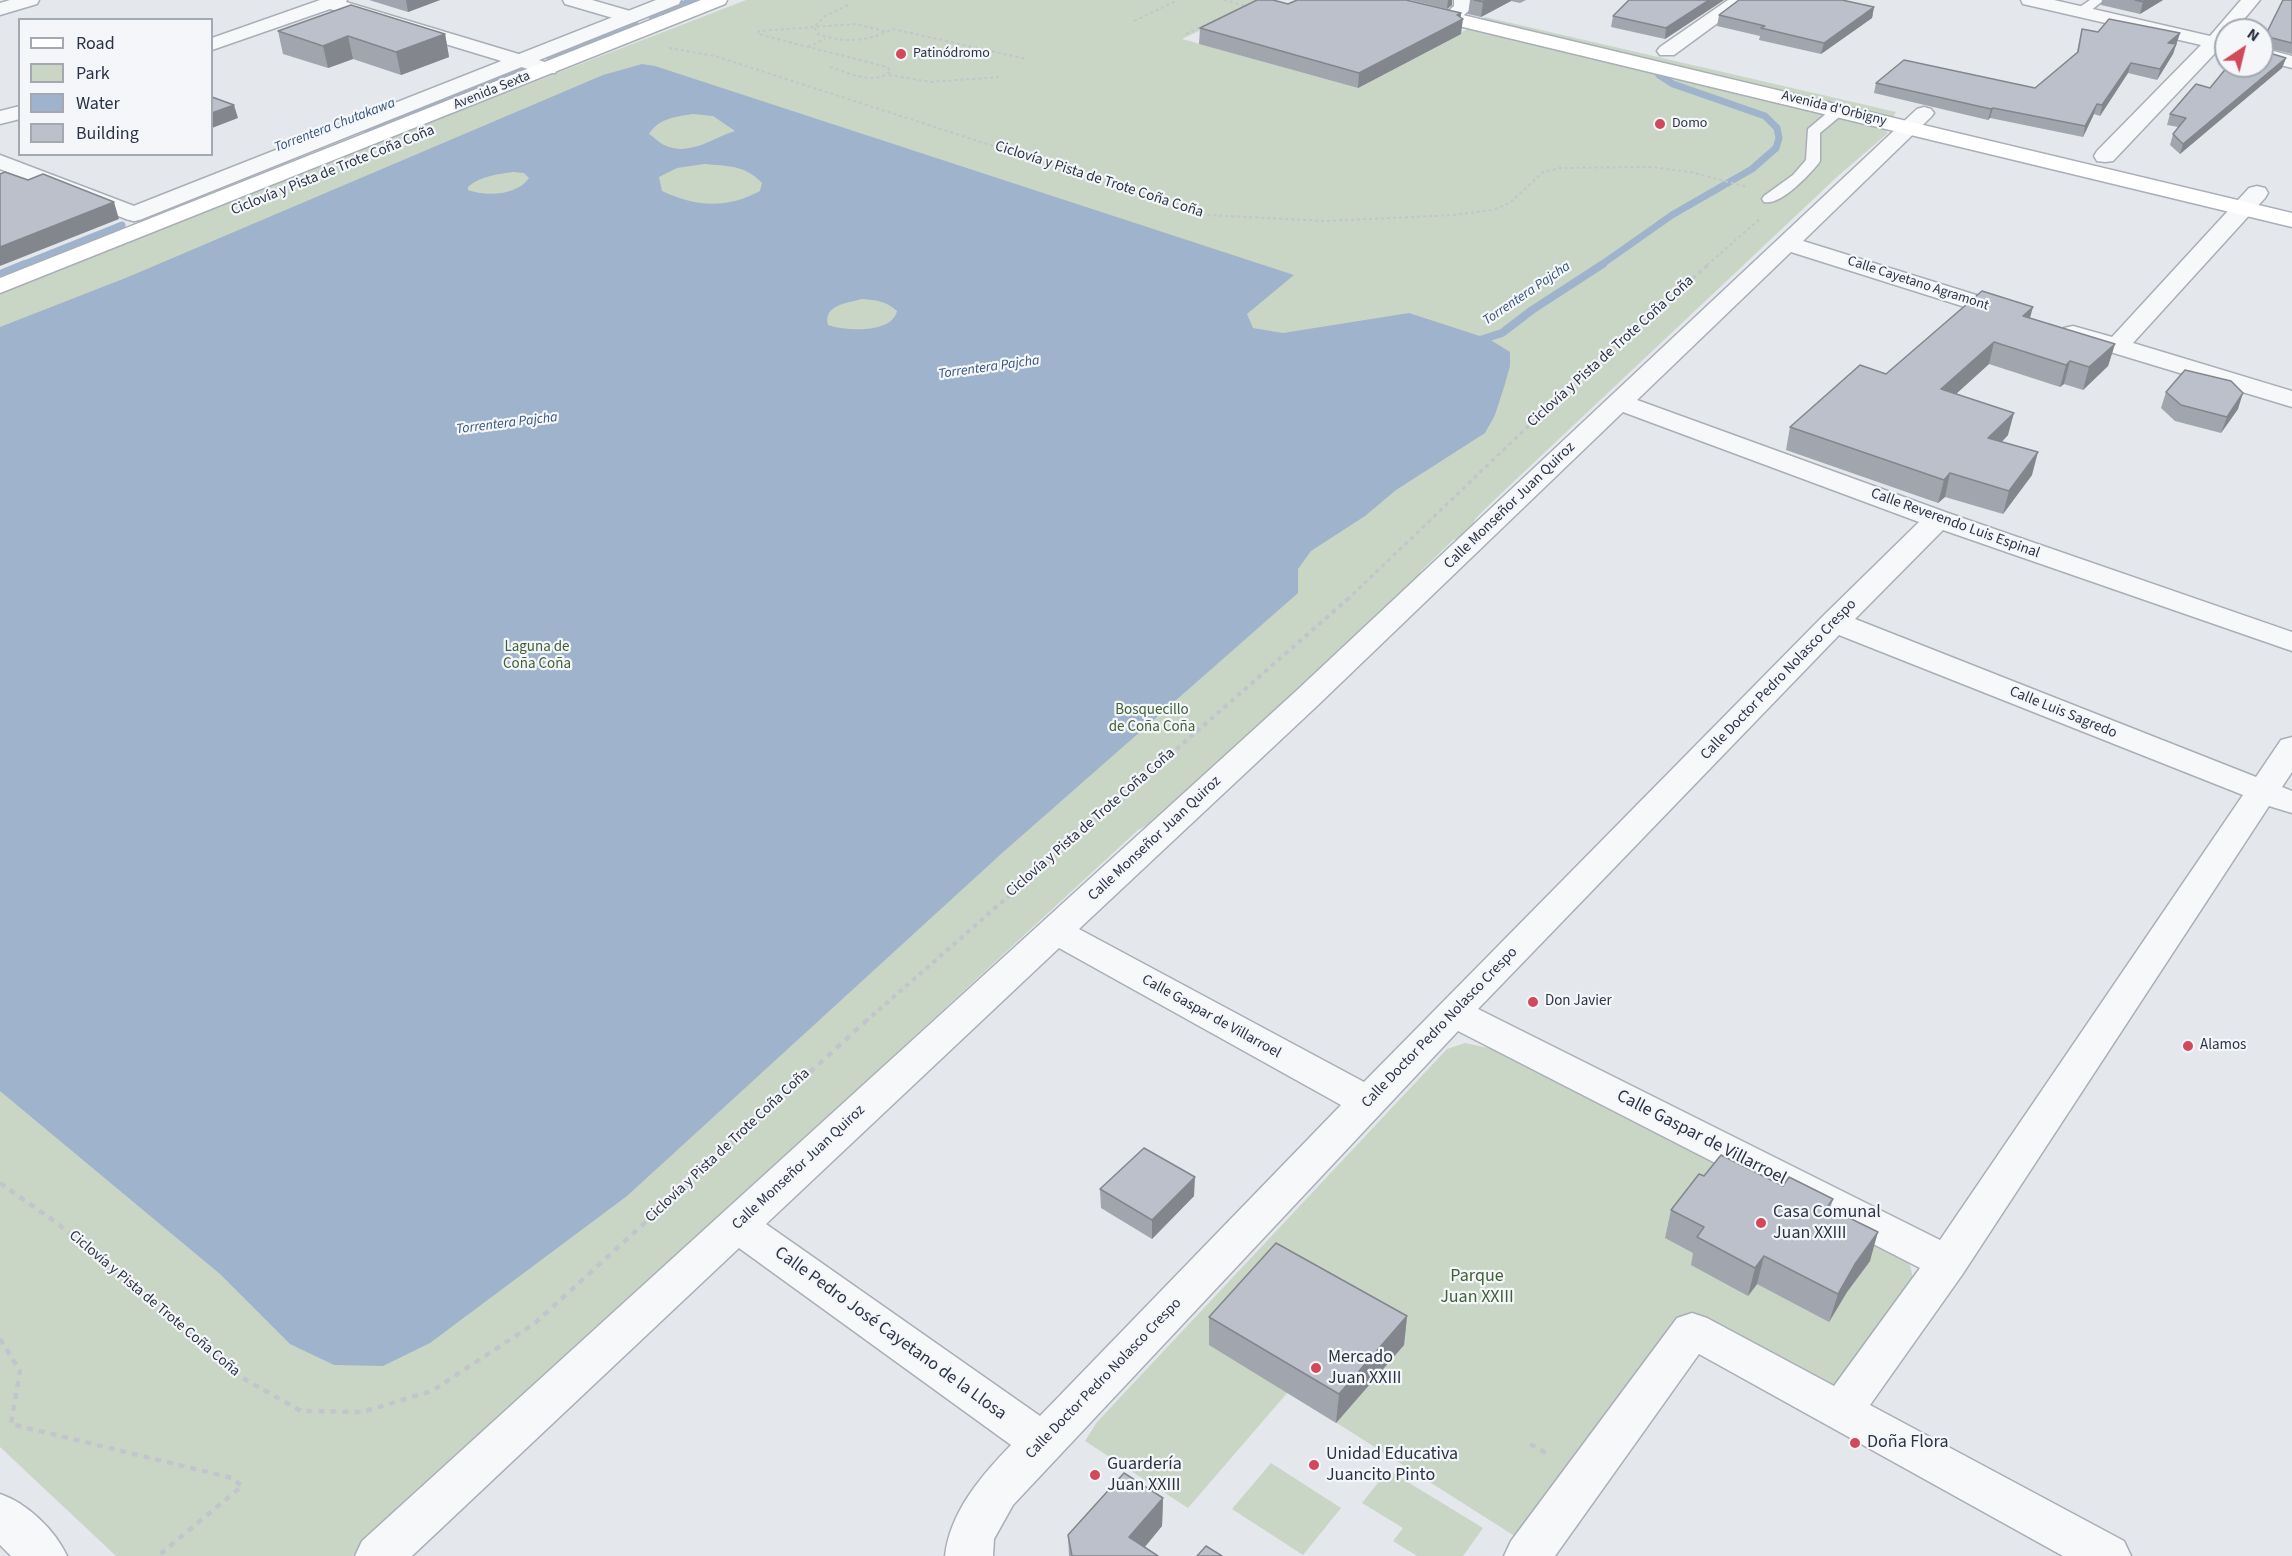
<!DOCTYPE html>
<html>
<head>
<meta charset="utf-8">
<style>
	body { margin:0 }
	#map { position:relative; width:2292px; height:1556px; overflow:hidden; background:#e4e7ec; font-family:"Source Sans 3",sans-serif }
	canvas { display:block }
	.legend { position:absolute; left:18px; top:18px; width:195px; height:138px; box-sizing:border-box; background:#f4f6f9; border:2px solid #a4a8b1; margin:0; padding:8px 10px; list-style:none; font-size:18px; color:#2b3445 }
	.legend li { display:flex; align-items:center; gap:12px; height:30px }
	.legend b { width:30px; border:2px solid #a4a8b1 }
	.north { position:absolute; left:2214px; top:18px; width:60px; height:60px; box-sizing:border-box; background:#f4f6f9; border:2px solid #a4a8b1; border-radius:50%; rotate:35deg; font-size:16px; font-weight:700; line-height:24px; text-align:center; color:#2b3445 }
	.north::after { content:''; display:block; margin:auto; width:21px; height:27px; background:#d1495b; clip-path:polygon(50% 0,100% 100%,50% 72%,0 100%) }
</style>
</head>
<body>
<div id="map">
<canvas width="2292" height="1556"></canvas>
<ul class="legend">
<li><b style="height:8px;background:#fff"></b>Road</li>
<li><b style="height:16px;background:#c9d6c5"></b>Park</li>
<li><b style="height:16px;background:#9fb4cc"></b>Water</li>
<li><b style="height:16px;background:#bbc0ca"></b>Building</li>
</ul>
<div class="north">N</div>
</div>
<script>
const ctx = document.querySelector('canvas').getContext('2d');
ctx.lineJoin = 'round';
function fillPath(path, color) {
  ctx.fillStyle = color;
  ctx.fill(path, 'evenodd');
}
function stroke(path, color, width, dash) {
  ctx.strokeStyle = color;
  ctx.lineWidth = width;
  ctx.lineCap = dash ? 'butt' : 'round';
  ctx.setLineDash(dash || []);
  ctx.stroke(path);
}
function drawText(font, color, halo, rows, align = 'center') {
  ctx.font = font + ' "Source Sans 3",sans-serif';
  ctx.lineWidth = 4.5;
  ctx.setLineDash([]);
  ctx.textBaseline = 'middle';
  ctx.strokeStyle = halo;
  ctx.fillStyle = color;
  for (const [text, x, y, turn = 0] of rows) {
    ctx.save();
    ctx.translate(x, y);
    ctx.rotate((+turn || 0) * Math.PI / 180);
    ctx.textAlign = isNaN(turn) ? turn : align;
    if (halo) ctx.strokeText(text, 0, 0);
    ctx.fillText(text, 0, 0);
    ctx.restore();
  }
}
const green = new Path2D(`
	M746,0H1263L1182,39L1358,88L1471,27L1881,126L1888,133L1838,176L1490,504L1476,518L1463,543L1454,539L1420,572L1426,580L1183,805L1138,830L1126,841L352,1556H116L0,1447V294L288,177Z
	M1485,17L1896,112L1893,117L1481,19Z
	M1465,1043L1493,1049L1897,1253L1910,1265L1913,1278L1842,1384L1829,1386L1704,1320L1524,1542L1288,1392L1188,1508L1085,1441L1097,1422L1447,1049Z
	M1271,1463L1341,1508L1303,1555L1232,1509Z
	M1388,1470L1483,1528L1463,1556H1417L1393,1541L1403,1528L1362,1503Z`);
const water = new Path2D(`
	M642,64L655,66L1294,275L1247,314L1253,328L1283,333L1409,313L1489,339L1510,352V366L1505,384L1495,415L1485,433L1396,490L1365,516L1311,551L1298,569V593L1001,854L627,1196L430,1343L383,1366L334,1365L290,1344L220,1274L0,1091V327L128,277L603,75ZM693,114L713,116L735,131C712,138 690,157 664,145C658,142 654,137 649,134C659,118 675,117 693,114ZM704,164C728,166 745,165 762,183L760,191C726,209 697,207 662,191L659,177L677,168ZM513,172L524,173L529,178C518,195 486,197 468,190V187C480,176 498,174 513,172ZM862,299C876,300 886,301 897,311C892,334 845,331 828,325C823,305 847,303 862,299Z`);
const streamFar1 = new Path2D(`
	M652,17L694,0
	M550,59L635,24
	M367,129L524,69
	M22,265L122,225
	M1601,265L1672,215L1752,169L1776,148L1779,138L1777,128L1765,116L1673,84L1659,75`);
const stream = new Path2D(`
	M0,274L25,264
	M1477,341L1502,333L1532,310L1603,264`);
const pathFar3 = new Path2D(`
	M1224,0L1246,6L1258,0
	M848,5L825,16L814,27L818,34C844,44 868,41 893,29L1026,59
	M1134,21L1178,0
	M1186,34L1239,9
	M808,47L825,39
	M669,48L715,56L1207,215L1325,221L1454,215L1493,210L1510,203L1543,172L1560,168L1651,167L1690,172L1747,187
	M830,67C849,73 874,86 891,71L887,67L758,34L759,31L856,24L888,32
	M889,75L930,82L999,77
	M1707,265L1761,218`);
const pathFar2 = new Path2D(`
	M1347,600L1566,390L1709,264`);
const pathFar1 = new Path2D(`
	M865,1022L1349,598`);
const path = new Path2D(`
	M0,1183L57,1223L239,1376L301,1411L362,1412L432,1391L535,1323L866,1021
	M0,1339L20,1371L11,1424L232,1478L242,1486L158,1556
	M1530,1444L1551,1456`);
const service = new Path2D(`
	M2090,0H2104L2085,15H2077V9Z
	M1839,106L1846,110L1844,113L1820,133V161L1818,164C1808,176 1780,206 1764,202L1762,199L1764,196L1793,175L1806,160L1808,129L1834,107Z`);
const minor = new Path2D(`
	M10,0H39L37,4L0,15V3Z
	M320,0H347L346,2L555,65L558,69L555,73H541L330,9L212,50V38Z
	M563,0H592L637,13L639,17L637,21L630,23L565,4Z
	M1454,0H1472V8L1457,21H1443L1441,17L1454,6Z
	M1728,0H1749L1674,55H1660L1657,51L1660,47Z
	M2021,0H2054L2210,36L2241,0H2260L2235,30H2226V51L2219,49L2113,161L2105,162L2097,161L2094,156L2097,151L2201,45L2023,4Z
	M2262,48L2292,56V68L2262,60Z
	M20,106V119L0,124V111Z
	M1924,107L1931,109L1934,113L1931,117L1803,241L2021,309L2024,314L2021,319L2012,321L2003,319L1791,252L1637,400L1948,513L2292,632V651L1943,530L1855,619L2256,777L2281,740L2292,737V772L2282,787L2292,791V813L2269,806L1962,1275L1870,1405L2124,1541L2131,1556H2063L1699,1354L1555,1556H1504L1511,1541L1677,1318L1692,1313L1707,1318L1834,1386L1920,1268L1458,1031L1013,1505L994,1539L993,1556H945C950,1512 981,1476 1011,1445L739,1248L412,1556H355L362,1541L1295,692L1917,109ZM1623,412L1919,522L1823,616L1364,1082L1079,929L1317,706ZM1839,635L2243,795L1940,1240L1478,1009ZM1059,948L1341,1105L1040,1416L766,1224Z
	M0,155L142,209L145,214L142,219L134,221L126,219L0,169Z
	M2257,186L2265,188L2268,193L2265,198L2133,343L2292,391V407L2064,338L2061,333L2064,328L2073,326L2112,337L2249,188Z
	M0,1494C27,1503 55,1530 67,1556H11L0,1545Z`);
const tertiary = new Path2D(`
	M656,0H681L679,4L142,219L134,221L126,219L123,214L126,209Z`);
const secondary = new Path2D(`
	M701,0H727L725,4L0,293V278Z
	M1367,0H1400L2292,213V227L1376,6L1369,4Z`);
const wall = new Path2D(`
	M369,0H440L408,12Z
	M1410,0H1452V5L1447,9Z
	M1470,0H1526L1520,3L1511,1L1481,17L1468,14Z
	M1724,0L1665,39L1611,27L1613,16Z
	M2102,0H2163L2140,14L2101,5Z
	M2292,0V54L2263,47V51L2286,58L2282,68L2180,154L2170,145L2173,134L2178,127L2167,125L2170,114L2210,88L2262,66V38Z
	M1288,4L1461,13V34L1358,88L1199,44L1200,28Z
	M1874,7L1872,18L1821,54L1759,40L1760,36L1717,26L1719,15Z
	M2082,29L2098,32L2180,33L2173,54L2157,80L2128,73L2100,116L2094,114L2083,137L1990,118L1988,120L1874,93L1876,83L2035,88L2077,52Z
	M278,31L445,34L449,57L401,75L353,59L328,68L283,54Z
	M2030,318L2115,344L2108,366L2083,390L2064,384L2060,387L1989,364L1956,394L2008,435L2002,442L2032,475L2003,514L1945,497L1938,503L1786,450L1790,427L1886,374Z
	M2166,392L2238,409L2221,433L2175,421L2161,408Z
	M1704,1176L1783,1186L1833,1199L1830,1209L1870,1261L1847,1292L1829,1322L1757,1284L1748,1296L1691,1265L1693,1253L1665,1238L1671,1210Z
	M1100,1189L1194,1196L1152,1239L1101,1208Z
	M1407,1316L1404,1345L1336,1423L1209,1345V1317Z
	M1163,1498L1162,1526L1145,1547L1158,1556H1069L1068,1535Z`);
const shadedWall = new Path2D(`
	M406,0H440L408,12Z
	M1448,0H1452V5L1447,9Z
	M1486,0H1511V1L1481,17L1483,2Z
	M1709,0H1724L1665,39L1666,28Z
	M2146,0H2163L2140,14L2143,2Z
	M1874,7L1872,18L1821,54L1824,43Z
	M1461,13L1460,20L1463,19L1461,34L1358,88L1359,73Z
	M2180,33L2173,54L2157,80L2168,43Z
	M445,34L449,57L401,75L396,52Z
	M348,36L353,59L328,68L323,46Z
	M2286,58L2282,68L2180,154L2183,144Z
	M2131,63L2128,73L2100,116L2102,105Z
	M2097,104L2094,114L2083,137L2085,126Z
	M234,105L238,118L212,128V113Z
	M1993,108L1990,118L1988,120L1991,109Z
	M114,202L119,219L0,266V247Z
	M2033,307L2027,329L2023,316Z
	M1994,342L1989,364L1936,412L1941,389Z
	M2115,344L2108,366L2083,390L2089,367Z
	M2070,361L2064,384L2060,387L2066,365Z
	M2243,393L2238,409L2221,433L2227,417Z
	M2014,413L2008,435L1982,461L1988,438Z
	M2038,452L2032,475L2003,514L2009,491Z
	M1950,473L1945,497L1938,503L1944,480Z
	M1195,1177L1194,1196L1152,1239V1220Z
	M1878,1232L1870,1261L1847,1292L1829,1322L1838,1294L1855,1264Z
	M1764,1256L1757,1284L1748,1296L1755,1268Z
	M1407,1316L1404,1345L1336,1423L1339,1394Z
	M1163,1498L1162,1526L1137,1556L1129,1537Z`);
const building = new Path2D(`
	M1257,0H1273L1288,4L1297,0H1406L1461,13L1457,15L1463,19L1359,73L1200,28Z
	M1474,0H1486L1483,2Z
	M1629,0H1709L1666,28L1613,16Z
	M1739,0H1842L1874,7L1824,43L1761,28L1765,26L1719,15Z
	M2135,0H2146L2143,2Z
	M2283,0H2292V43L2264,36L2263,51L2286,58L2183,144L2173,134L2186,118L2170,114L2196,84L2210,88L2228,66H2262V38L2268,30Z
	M351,5L445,34L396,52L348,36L323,46L278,31Z
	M2109,19L2180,33L2168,43L2176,44L2160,69L2131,63L2102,105L2097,104L2085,126L1993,108L1991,109L1876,83L1904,60L2035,88L2078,52L2082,29L2098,32Z
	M212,97L234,105L212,113Z
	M5,172L28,180L43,174L114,202L0,247V174Z
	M1982,291L2033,307L2023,316L2115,344L2089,367L2070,361L2066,365L1994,342L1941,389L2014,413L1988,438L2038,452L2009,491L1950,473L1944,480L1790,427L1860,365L1886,374Z
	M2185,370L2231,381L2243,393L2227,417L2181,405L2166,392Z
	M1144,1148L1195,1177L1152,1220L1100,1189Z
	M1721,1155L1783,1186L1789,1177L1833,1199L1827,1207L1878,1232L1855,1264L1838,1294L1764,1256L1755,1268L1697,1237L1704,1227L1671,1210L1699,1174L1704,1176Z
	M1276,1243L1407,1316L1339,1394L1209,1317Z
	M1124,1473L1163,1498L1129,1537L1158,1556H1072L1068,1535Z
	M1206,1546L1222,1556H1197Z`);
const markers = [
	[901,54,6,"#d1495b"],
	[1660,124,6,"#d1495b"],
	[1533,1002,6,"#d1495b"],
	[2188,1046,6,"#d1495b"],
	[1761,1223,6,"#d1495b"],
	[1316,1368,6,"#d1495b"],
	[1855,1443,6,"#d1495b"],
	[1314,1465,6,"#d1495b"],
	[1095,1475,6,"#d1495b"]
];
const farPoinames = [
	["Patinódromo",913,54],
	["Domo",1672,124]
];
const farStreetnames = [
	["Avenida Sexta",492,91,-22],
	["Avenida d'Orbigny",1834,109,14],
	["Calle Cayetano Agramont",1918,284,18]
];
const farWaternames = [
	["Torrentera Chutakawa",335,126,-21],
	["Torrentera Pajcha",1527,294,-34],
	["Torrentera Pajcha",989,368,-8],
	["Torrentera Pajcha",507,424,-7]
];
const streetNames = [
	["Ciclovía y Pista de Trote Coña Coña",333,171,-22],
	["Ciclovía y Pista de Trote Coña Coña",1099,180,18],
	["Ciclovía y Pista de Trote Coña Coña",1611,352,-42],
	["Calle Monseñor Juan Quiroz",1510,506,-44],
	["Calle Reverendo Luis Espinal",1955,524,20],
	["Calle Doctor Pedro Nolasco Crespo",1779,680,-46],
	["Calle Luis Sagredo",2063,713,22],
	["Ciclovía y Pista de Trote Coña Coña",1091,823,-41],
	["Calle Monseñor Juan Quiroz",1155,839,-43],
	["Calle Gaspar de Villarroel",1211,1017,29],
	["Calle Doctor Pedro Nolasco Crespo",1440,1028,-46],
	["Ciclovía y Pista de Trote Coña Coña",728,1146,-43],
	["Calle Monseñor Juan Quiroz",799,1168,-43],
	["Ciclovía y Pista de Trote Coña Coña",154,1304,40],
	["Calle Doctor Pedro Nolasco Crespo",1104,1379,-46]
];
const parkNames = [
	["Laguna de",537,648],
	["Coña Coña",537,665],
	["Bosquecillo",1152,711],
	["de Coña Coña",1152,728]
];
const poiNames = [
	["Don Javier",1545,1002],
	["Alamos",2200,1046]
];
const nearStreetnames = [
	["Calle Gaspar de Villarroel",1701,1138,27],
	["Calle Pedro José Cayetano de la Llosa",890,1334,36]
];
const nearPoinames = [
	["Casa Comunal",1773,1213],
	["Juan XXIII",1773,1234],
	["Mercado",1328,1358],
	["Juan XXIII",1328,1379],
	["Doña Flora",1867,1443],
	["Unidad Educativa",1326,1455],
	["Juancito Pinto",1326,1476],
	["Guardería",1107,1465],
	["Juan XXIII",1107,1486]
];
const nearParknames = [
	["Parque",1477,1277],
	["Juan XXIII",1477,1298]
];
fillPath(green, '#c9d6c5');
fillPath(water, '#9fb4cc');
stroke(streamFar1, '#9fb4cc', 7);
stroke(stream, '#9fb4cc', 8);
stroke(service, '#a9aeb7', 3);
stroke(minor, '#a9aeb7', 3);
stroke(tertiary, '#a9aeb7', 3);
stroke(secondary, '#a9aeb7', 3);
stroke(pathFar3, '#c2c5cb', 2, [3, 3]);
stroke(pathFar2, '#c2c5cb', 3, [4, 4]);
stroke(pathFar1, '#c2c5cb', 4, [4.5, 4.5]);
stroke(path, '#c2c5cb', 4.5, [6, 6]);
fillPath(service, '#f7f8fa');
fillPath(minor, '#f7f8fa');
fillPath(tertiary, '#f7f8fa');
fillPath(secondary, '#fff');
fillPath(wall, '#a1a5ae');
fillPath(shadedWall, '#83868d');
fillPath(building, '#bbc0ca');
stroke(building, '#83868d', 1.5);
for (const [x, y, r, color] of markers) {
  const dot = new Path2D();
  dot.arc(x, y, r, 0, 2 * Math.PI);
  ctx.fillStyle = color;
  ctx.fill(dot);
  stroke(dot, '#f4f6f9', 2);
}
drawText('14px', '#2b3445', '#f4f6f9', farPoinames, 'left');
drawText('14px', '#2b3445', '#f4f6f9', farStreetnames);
drawText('italic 14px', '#34527a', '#f4f6f9', farWaternames);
drawText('15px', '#2b3445', '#f4f6f9', streetNames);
drawText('15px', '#3f6138', '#f4f6f9', parkNames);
drawText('15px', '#2b3445', '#f4f6f9', poiNames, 'left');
drawText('18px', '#2b3445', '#f4f6f9', nearStreetnames);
drawText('18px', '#2b3445', '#f4f6f9', nearPoinames, 'left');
drawText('18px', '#3f6138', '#f4f6f9', nearParknames);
</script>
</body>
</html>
